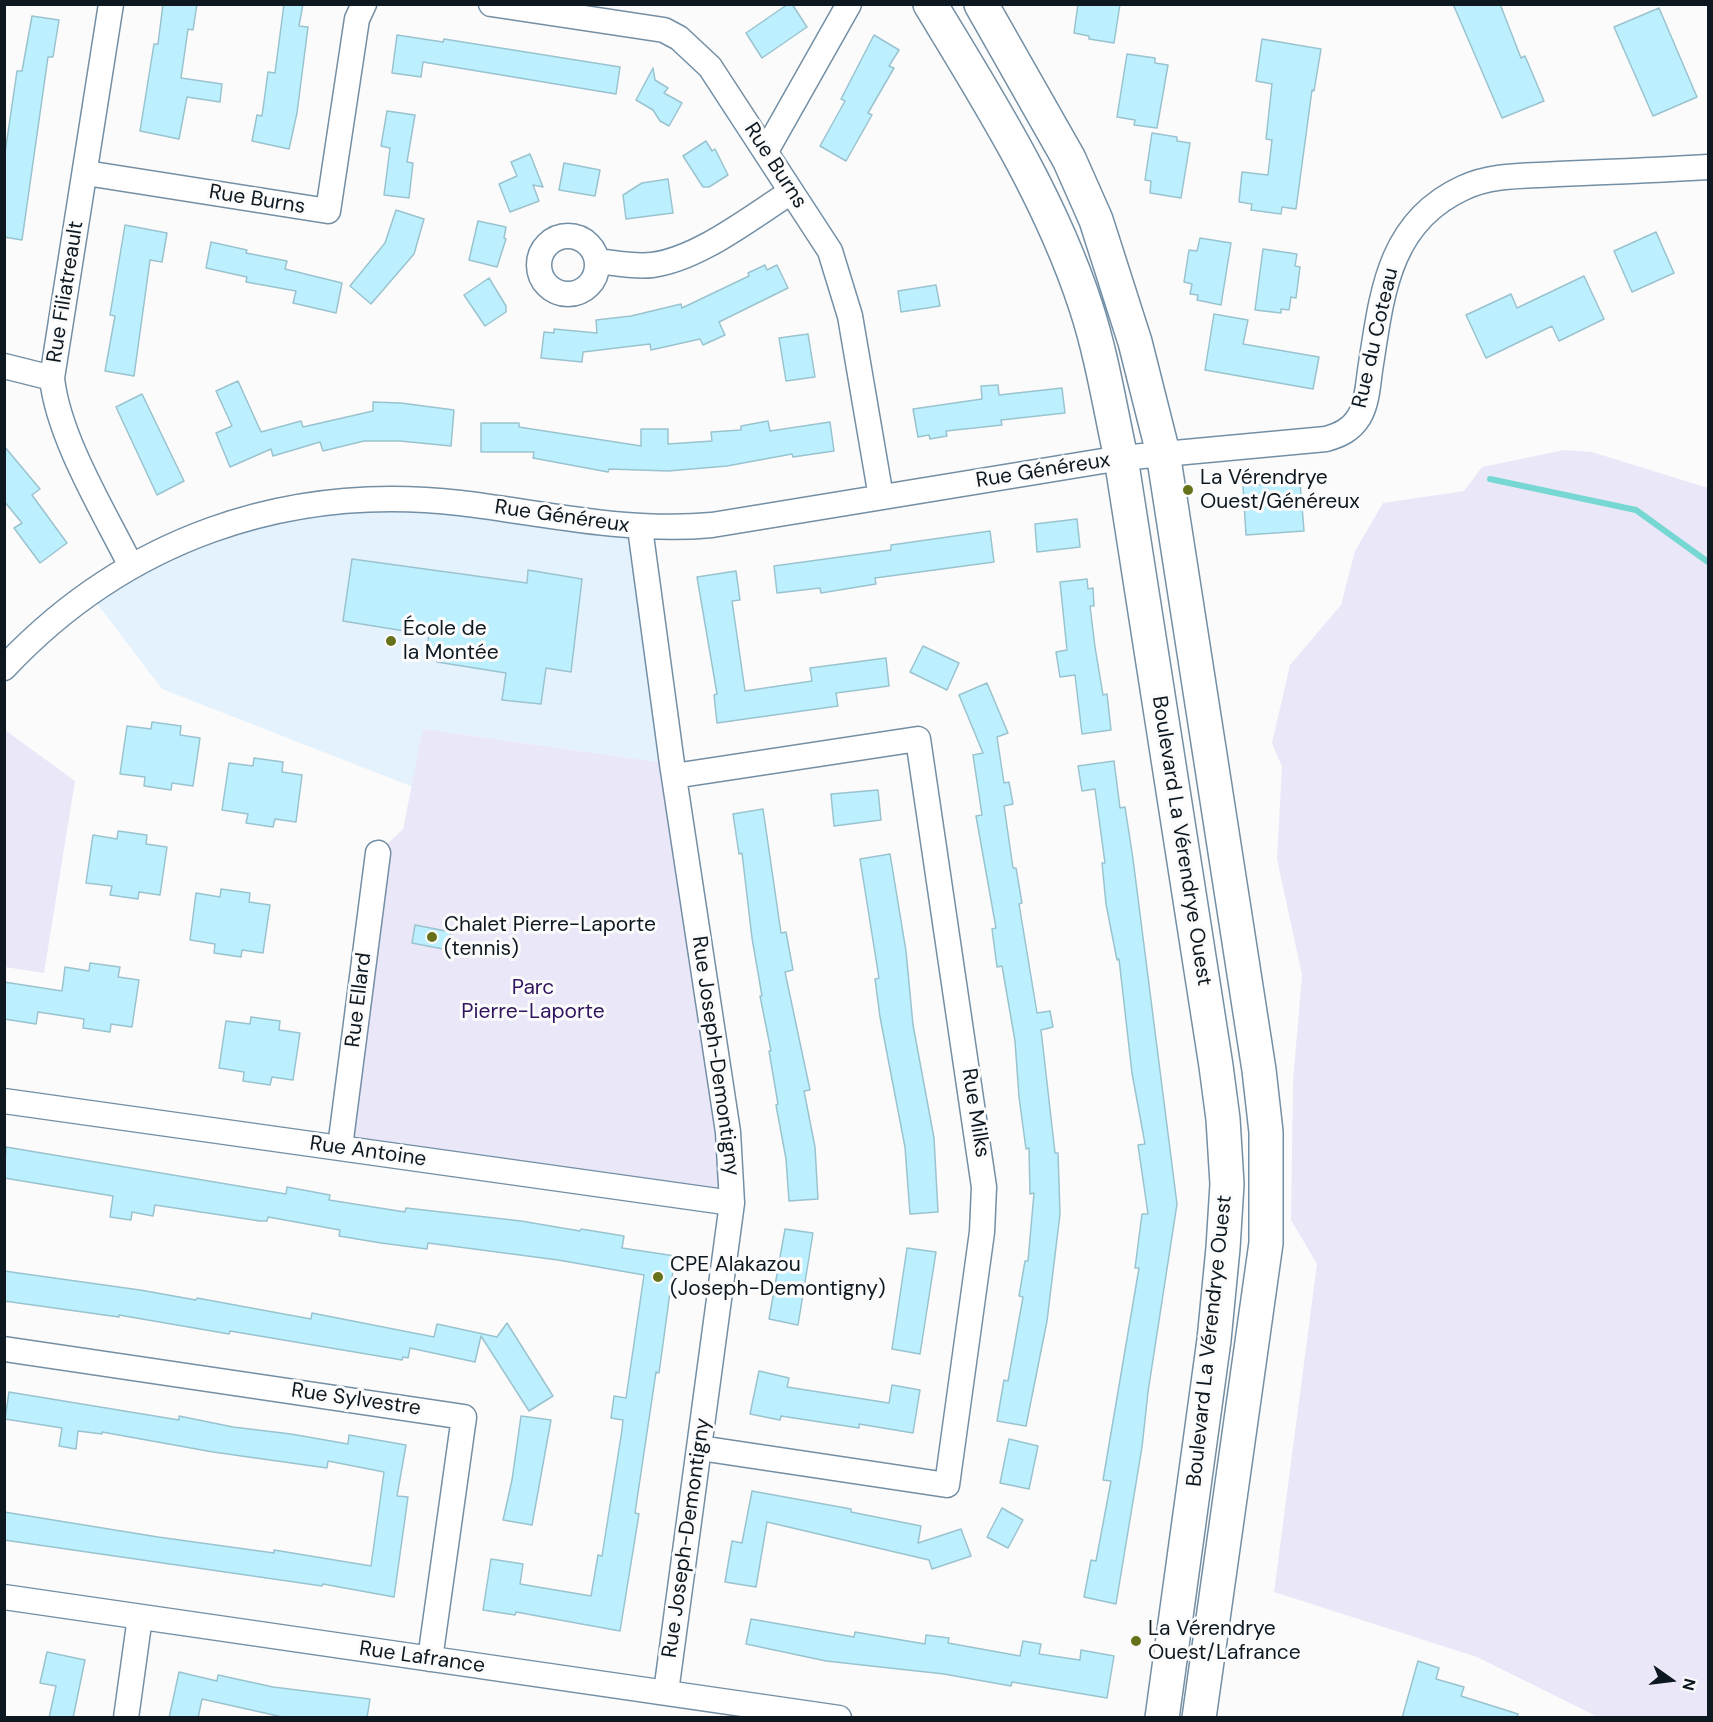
<!DOCTYPE html>
<html>
<head>
<meta charset="utf-8">
<style>
	body { margin:0 }
	#map { position:relative; width:1713px; height:1722px; overflow:hidden; background:#fbfbfb; font-family:"DM Sans",sans-serif }
	canvas { display:block }
	.frame { position:absolute; inset:0; border:6px solid #0d1820; pointer-events:none }
	.north { position:absolute; left:1641px; top:1650px; width:60px; height:60px; -webkit-text-stroke:4px #fbfbfb; paint-order:stroke; rotate:104deg; font-size:16px; font-weight:700; line-height:24px; text-align:center; color:#0d1820 }
	.north::after { content:''; display:block; margin:auto; width:21px; height:27px; background:#0d1820; clip-path:polygon(50% 0,100% 100%,50% 72%,0 100%) }
</style>
</head>
<body>
<div id="map">
<canvas width="1713" height="1722"></canvas>
<div class="frame"></div>
<div class="north">N</div>
</div>
<script>
const ctx = document.querySelector('canvas').getContext('2d');
ctx.lineJoin = 'round';
function fillPath(path, color) {
  ctx.fillStyle = color;
  ctx.fill(path, 'evenodd');
}
function stroke(path, color, width, dash) {
  ctx.strokeStyle = color;
  ctx.lineWidth = width;
  ctx.lineCap = dash ? 'butt' : 'round';
  ctx.setLineDash(dash || []);
  ctx.stroke(path);
}
function drawText(font, color, halo, rows, align = 'center') {
  ctx.font = font + ' "DM Sans",sans-serif';
  ctx.lineWidth = 6;
  ctx.setLineDash([]);
  ctx.textBaseline = 'middle';
  ctx.strokeStyle = halo;
  ctx.fillStyle = color;
  for (const [text, x, y, turn = 0] of rows) {
    ctx.save();
    ctx.translate(x, y);
    ctx.rotate((+turn || 0) * Math.PI / 180);
    ctx.textAlign = isNaN(turn) ? turn : align;
    if (halo) ctx.strokeText(text, 0, 0);
    ctx.fillText(text, 0, 0);
    ctx.restore();
  }
}
const built = new Path2D(`
	M341,501L640,528L672,764L423,729L413,787L162,689L89,593L131,566Z`);
const green = new Path2D(`
	M1564,450L1592,452L1708,488V1717H1598L1477,1657L1274,1592L1317,1264L1291,1220L1293,1082L1302,975L1277,859L1282,767L1272,743L1290,665L1341,605L1355,551L1383,503L1464,491L1482,467Z
	M423,729L672,764L732,1203L340,1147L378,853L403,829Z
	M5,730L75,781L44,973L5,967Z`);
const stream = new Path2D(`
	M1490,479L1636,510L1708,562`);
const building = new Path2D(`
	M163,4H197L193,30L188,29L181,78L222,84L220,102L187,97L179,139L140,131L154,44H158Z
	M284,4H303L299,26L308,27L297,113L289,149L252,141L257,115L262,116L268,72L275,73Z
	M788,4H792L807,27L762,58L746,33Z
	M1078,4H1120L1114,43L1089,39V36L1074,33Z
	M1453,4H1500L1521,58L1525,56L1544,101L1502,118Z
	M1659,8L1697,97L1653,116L1614,27Z
	M32,16L59,20L53,57H48L22,240L4,237V160L17,71H22Z
	M397,35L443,42L444,39L620,67L616,94L423,62L421,77L392,73Z
	M874,35L899,50L889,66L894,68L868,113L872,115L846,161L820,146L845,101L841,99Z
	M1262,39L1321,49L1314,91L1312,90L1296,209L1282,207L1281,214L1251,210L1252,204L1239,202L1242,172L1268,175L1272,140L1266,139L1272,84L1256,81Z
	M1127,54L1155,58V63L1168,65L1157,128L1134,125L1135,120L1117,117Z
	M653,68L655,80L668,88L664,93L682,103L669,126L660,121L653,110L636,100Z
	M387,111L415,115L407,162L413,163L409,198L384,195L390,148L381,146Z
	M1152,133L1177,137V141L1190,143L1181,198L1150,193L1151,181L1145,180Z
	M706,141L712,151L715,149L728,175L709,187H703L683,156Z
	M530,154L543,187L533,185L539,201L510,212L499,184L517,176L511,162Z
	M564,163L600,170L595,196L559,190Z
	M668,179L673,213L626,219L623,195L642,183Z
	M396,210L424,219L414,254L371,304L350,286L385,243Z
	M478,221L506,227L504,238L506,239L497,267L469,260Z
	M125,225L167,233L162,262L150,260L134,376L105,371L115,316L110,315Z
	M1656,232L1674,273L1632,292L1614,251Z
	M1200,238L1231,243L1221,305L1197,300L1198,295L1190,294L1192,284L1184,282L1189,250L1197,251Z
	M211,242L247,250L246,253L287,261L285,269L342,283L336,313L293,303L296,291L246,282L247,277L206,268Z
	M1263,249L1297,254L1295,266L1300,267L1296,298L1291,297L1289,310L1281,309V313L1255,310Z
	M765,265L767,270L777,265L788,288L719,322L725,335L703,345L700,339L651,350L650,344L583,352L582,362L541,358L544,332L554,333V329L597,333L596,320L631,316L681,304L682,308L749,276L748,273Z
	M1584,276L1604,319L1559,341L1552,326L1486,358L1466,315L1511,294L1517,308Z
	M489,278L506,306V312L485,326L464,295Z
	M936,285L940,306L901,312L898,291Z
	M1214,314L1248,320L1243,344L1319,357L1313,389L1205,370Z
	M808,334L815,377L786,381L779,338Z
	M238,381L261,432L301,421L303,427L373,411V402L401,403L454,410L451,446L400,441H364L323,451L320,442L273,456L271,449L230,467L216,433L232,426L216,391Z
	M998,385L999,395L1062,388L1065,413L1001,420L1002,425L946,431L947,436L930,439L929,435L918,437L913,409L982,399L981,386Z
	M142,394L184,481L157,495L116,407Z
	M768,421L770,431L830,422L834,451L793,457L792,454L727,466L668,471L609,469L608,472L533,458L534,452H481V423H519V427L641,446V429H668V444L712,441L711,432L741,430V426Z
	M4,446L40,489L32,495L67,543L40,563L14,528L22,523L4,501Z
	M1300,482L1304,531L1246,535L1243,486Z
	M1077,519L1080,547L1037,552L1035,524Z
	M990,531L994,562L875,578L876,584L821,593L820,588L777,593L774,566L891,550V545Z
	M352,559L527,583L528,570L582,579L571,672L546,668L541,704L502,700L506,673L437,662L439,649L427,647L429,635L343,621Z
	M736,571L740,600L732,601L745,691L812,681L810,668L886,658L889,686L836,693L838,706L717,723L714,695L717,694L697,577Z
	M1087,579L1088,589L1093,588L1094,606H1090L1095,647L1103,695L1107,694L1111,730L1082,734L1075,675L1060,677L1056,652L1067,650L1060,582Z
	M923,646L959,663L947,690L910,672Z
	M987,683L1008,733L997,737L1004,783L1009,782L1013,804L1004,806L1013,868H1016L1022,903L1019,904L1037,1013L1050,1011L1053,1027L1041,1030L1055,1153H1058L1060,1214L1047,1321L1026,1426L997,1421L1004,1380L1008,1381L1023,1297L1019,1296L1025,1261H1028L1034,1193L1030,1194L1029,1148L1026,1149L1019,1097L1015,1041L1002,966L997,967L992,929L996,928L976,816L982,815L973,755L983,753L959,695Z
	M152,722L181,726L180,735L200,738L193,786L172,783L171,790L144,786L145,777L120,774L127,726L151,729Z
	M254,758L283,762L282,772L302,775L296,822L275,819L273,827L246,823L248,814L222,810L229,763L253,766Z
	M1114,761L1120,808L1125,807L1133,859L1177,1204L1148,1392L1142,1447L1116,1604L1084,1597L1091,1560L1096,1561L1111,1481L1103,1480L1139,1268H1135L1142,1214H1148L1138,1145L1145,1144L1132,1073L1119,959L1117,960L1106,904L1102,863H1105L1095,789L1082,791L1078,766Z
	M878,790L881,820L834,826L831,794Z
	M763,809L781,933L786,932L793,970L785,972L810,1090L804,1091L815,1147L818,1199L789,1201L786,1159L776,1105L778,1104L769,1051H771L760,996H762L752,938L742,853L739,854L733,814Z
	M118,831L147,835L146,844L167,847L160,895L139,892L138,899L110,895L112,886L86,883L93,835L117,839Z
	M890,854L906,951L913,1025L934,1138L938,1212L910,1214L905,1147L880,1017L875,979L879,978L860,859Z
	M221,889L250,893L249,902L270,905L263,953L242,950L241,957L214,953L215,944L190,940L196,893L220,897Z
	M415,925L451,932L448,950L412,943Z
	M90,963L120,967L118,977L139,980L132,1027L111,1024L110,1032L83,1028L84,1019L38,1012L36,1024L4,1019V982L62,991L65,967L89,971Z
	M251,1017L280,1021L279,1030L300,1033L293,1080L272,1077L270,1085L243,1081L244,1072L219,1068L226,1021L250,1024Z
	M6,1147L286,1194L287,1187L330,1195L329,1200L405,1212L406,1208L521,1221L580,1231L581,1229L624,1236L622,1248L675,1256L659,1373L656,1372L635,1513L639,1514L620,1631L516,1612L515,1615L483,1610L491,1559L523,1564L520,1584L591,1596L598,1555L602,1556L622,1430L623,1420L611,1418L614,1396L626,1398L644,1275L558,1260L428,1243L427,1249L381,1243L339,1236L340,1230L268,1217L267,1221H260L155,1205L153,1216L132,1212L131,1220L110,1217L113,1196L4,1178Z
	M785,1229L813,1233L798,1325L769,1319Z
	M907,1248L936,1252L920,1354L892,1349Z
	M4,1271L140,1290L196,1300L197,1298L311,1319L312,1313L434,1337L437,1324L497,1337L507,1323L553,1396L529,1411L481,1336L475,1362L410,1348L408,1358L403,1357L402,1360L230,1331L229,1334L119,1315V1317L4,1301Z
	M759,1371L789,1378L787,1387L889,1403L892,1385L920,1390L913,1433L859,1424V1428L781,1416L780,1420L750,1414Z
	M9,1392L179,1420V1416L233,1427L291,1434L348,1444L349,1435L406,1445L397,1496L408,1497L394,1597L323,1584L322,1586L4,1540V1512L158,1537L274,1553V1550L371,1566L384,1472L328,1461L327,1468L213,1452L102,1432V1434L78,1431L76,1449L59,1446L62,1428L5,1419Z
	M521,1416L551,1420L532,1525L503,1520L512,1480Z
	M1009,1439L1038,1446L1029,1489L1000,1483Z
	M752,1491L851,1509V1512L921,1526L918,1543L961,1529L971,1556L932,1569L929,1560L767,1522L756,1587L725,1582L732,1541L742,1543Z
	M1002,1508L1023,1520L1008,1548L987,1537Z
	M751,1619L854,1637L855,1632L925,1644L926,1635L949,1638L948,1643L1020,1656L1023,1641L1041,1644L1039,1654L1080,1660L1081,1650L1114,1656L1107,1698L1012,1682L1011,1686L944,1674L826,1661L746,1644Z
	M47,1652L85,1660L73,1718H49L56,1686L40,1683Z
	M1418,1661L1439,1668L1436,1679L1464,1687L1461,1696L1518,1714L1517,1718H1402Z
	M179,1672L217,1681L218,1675L273,1687L370,1699L367,1718H287L202,1699L198,1718H169Z`);
const street = new Path2D(`
	M111,4L52,378C58,437 104,512 131,566
	M491,4L664,30L679,38L710,67L830,251L850,316L881,497
	M766,151L849,4
	M86,173L328,211L357,19L364,4
	M539 265a29 29 0 1 1 58 0a29 29 0 1 1-58 0Z
	M597,261C615,263 634,267 652,265C699,259 751,217 791,192
	M4,366L52,378
	M640,528L672,764L728,1132L732,1203L666,1692
	M4,668C125,539 286,483 460,503C544,513 627,533 712,525L1121,458L1326,439C1340,435 1351,430 1359,417C1368,402 1368,381 1371,364C1382,293 1389,222 1463,188C1492,174 1527,176 1558,174C1608,172 1658,170 1708,167
	M674,776L918,739L984,1187L982,1232L947,1485L700,1448
	M4,1101L732,1203
	M340,1147L378,853
	M4,1349L464,1417L430,1659
	M4,1597L839,1718
	M126,1718L140,1617`);
const secondary = new Path2D(`
	M930,4C989,101 1051,199 1086,307C1102,356 1110,408 1121,458L1216,1066L1223,1119L1227,1184L1223,1248L1214,1340L1162,1718
	M981,4L1069,159L1096,220L1135,342L1163,453L1259,1070L1266,1132V1243L1199,1718`);
const markers = [
	[1188,490,6,"#677119"],
	[391,641,6,"#677119"],
	[432,937,6,"#677119"],
	[658,1277,6,"#677119"],
	[1136,1641,6,"#677119"]
];
const streetNames = [
	["Rue Burns",775,166,57],
	["Rue Burns",257,200,9],
	["Rue Filiatreault",66,292,-81],
	["Rue du Coteau",1376,338,-77],
	["Rue Généreux",1043,471,-9],
	["Rue Généreux",562,517,8],
	["Boulevard La Vérendrye Ouest",1181,841,81],
	["Rue Ellard",359,1000,-83],
	["Rue Joseph-Demontigny",715,1056,82],
	["Rue Milks",975,1113,81],
	["Rue Antoine",368,1152,8],
	["Boulevard La Vérendrye Ouest",1210,1341,-84],
	["Rue Sylvestre",356,1400,8],
	["Rue Joseph-Demontigny",687,1538,-82],
	["Rue Lafrance",422,1658,8]
];
const poiNames = [
	["La Vérendrye",1200,478],
	["Ouest/Généreux",1200,502],
	["École de",403,629],
	["la Montée",403,653],
	["Chalet Pierre-Laporte",444,925],
	["(tennis)",444,949],
	["CPE Alakazou",670,1265],
	["(Joseph-Demontigny)",670,1289],
	["La Vérendrye",1148,1629],
	["Ouest/Lafrance",1148,1653]
];
const parkNames = [
	["Parc",533,988],
	["Pierre-Laporte",533,1012]
];
fillPath(built, '#e4f2fe');
fillPath(green, '#eae7f8');
stroke(stream, '#76d7d3', 6);
fillPath(building, '#bdf0fe');
stroke(building, '#9ac3cf', 1.5);
stroke(street, '#738fa5', 27);
stroke(secondary, '#738fa5', 36);
stroke(street, '#fff', 24);
stroke(secondary, '#fff', 33);
for (const [x, y, r, color] of markers) {
  const dot = new Path2D();
  dot.arc(x, y, r, 0, 2 * Math.PI);
  ctx.fillStyle = color;
  ctx.fill(dot);
  stroke(dot, '#fbfbfb', 2);
}
drawText('21px', '#0d1820', '#fbfbfb', streetNames);
drawText('21px', '#0d1820', '#fbfbfb', poiNames, 'left');
drawText('21px', '#30145e', '#fbfbfb', parkNames);
</script>
</body>
</html>
